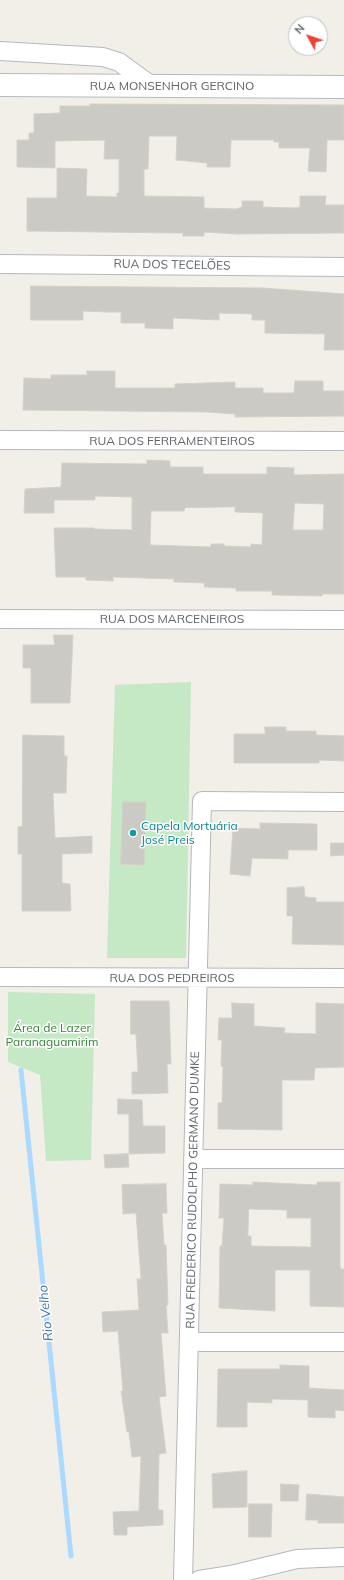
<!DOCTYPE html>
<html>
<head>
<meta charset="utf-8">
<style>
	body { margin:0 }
	#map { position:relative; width:344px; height:1580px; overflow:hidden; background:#f1efe8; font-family:Mulish,sans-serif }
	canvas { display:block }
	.north { position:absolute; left:288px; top:16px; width:40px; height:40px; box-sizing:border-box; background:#fff; border:1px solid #bfc1c3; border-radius:50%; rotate:310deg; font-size:11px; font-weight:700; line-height:16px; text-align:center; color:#5f6368 }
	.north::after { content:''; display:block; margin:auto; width:14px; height:18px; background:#ea4335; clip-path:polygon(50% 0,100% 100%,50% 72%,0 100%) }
</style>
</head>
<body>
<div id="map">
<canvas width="344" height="1580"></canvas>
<div class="north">N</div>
</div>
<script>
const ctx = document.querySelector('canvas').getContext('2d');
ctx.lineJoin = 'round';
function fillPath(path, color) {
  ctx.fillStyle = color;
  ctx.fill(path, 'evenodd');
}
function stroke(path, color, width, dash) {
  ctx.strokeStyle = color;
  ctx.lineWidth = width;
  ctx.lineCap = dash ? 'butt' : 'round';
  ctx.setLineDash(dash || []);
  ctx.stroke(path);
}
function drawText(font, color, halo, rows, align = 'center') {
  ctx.font = font + ' Mulish,sans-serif';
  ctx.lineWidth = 3;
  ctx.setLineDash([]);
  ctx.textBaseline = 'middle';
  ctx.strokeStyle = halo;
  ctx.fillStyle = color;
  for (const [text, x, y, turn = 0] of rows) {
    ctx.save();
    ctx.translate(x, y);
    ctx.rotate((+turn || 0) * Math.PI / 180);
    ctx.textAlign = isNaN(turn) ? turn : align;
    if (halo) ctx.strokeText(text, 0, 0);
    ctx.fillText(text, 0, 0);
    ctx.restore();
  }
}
const green = new Path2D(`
	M191,682L186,958H107L115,685Z
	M8,992L95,994L91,1160L46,1161L40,1075L8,1062Z`);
const stream = new Path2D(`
	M21,1070L71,1556`);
const building = new Path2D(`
	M90,104L344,105V140H327L326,172L308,171L310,148H279V142H274V140H231L230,167H207V163L176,160L177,136H149L148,169H144V196L204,197V208L236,209L242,207V201H263V207L296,208L300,207V196H326L325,205H344V233L236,234L204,232V236H183V233H176L27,231V198H57V168L87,169L86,196L117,197V193H119V159H104L105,140L55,141V168L17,167V140H29V133H34V114L60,113V106H90Z
	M31,286L264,288L344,294V350H324L325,334L265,333V320H252V314L219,313V320L173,318V329L145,328V323H121V312H107L83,311V320H31Z
	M87,371H115V388H175V384L235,382V388H263V393H294L295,381H323V391H344V416L235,417V414L207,412L23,410L24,378L51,379V375H87Z
	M147,460L170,461V467H203V474H267V467L294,468V475L344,474V594H322V596L272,595V591H236V588L204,587L205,583L174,582V579L113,577V581L86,580V577H56L54,528H94V529L132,530V497L95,496V500H54V513H24L25,489L61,487L62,463L147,464ZM295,503L324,504L323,530H293ZM235,507V512L263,513L262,545L251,544V547L224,546V544H211V547L150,545L151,511H184L185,508Z
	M54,635H73L70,703H31V668H23V645H54Z
	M265,727H286V731H316V735L344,736V761L319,760V763H234V734H265Z
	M23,735L64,736V756H67L66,793H53L55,838L92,836V853L62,854V883L70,884L71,911H22V854H18V827L22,826Z
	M123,802H146L144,865L121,864Z
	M260,823L317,824V850H288V859L252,858L250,876L230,874L233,828L260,829Z
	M331,843H344V855L331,856Z
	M304,887L305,897L316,898V902H344V945L292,944L293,916H287V888Z
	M131,1001H169L171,1064H167L168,1093L132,1094V1072H138L136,1034H131Z
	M232,1003L254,1004V1026L285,1028L284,1033L316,1034V1003L344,1004V1067L315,1068L314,1080H282V1130L218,1129V1103H222L223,1067L221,1066L222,1040H218L219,1018H232Z
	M118,1099L142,1100L143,1126H165V1153L129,1154V1114H118Z
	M128,1154L129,1167L105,1168L104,1155Z
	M253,1182L317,1185V1182H340V1266L341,1269H344V1307L310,1306V1270H275V1311L219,1308L220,1246H222L224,1218H219L220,1184L253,1185ZM249,1209L287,1210V1218H311V1247L251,1246V1236H248Z
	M166,1184L167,1213H162L164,1245H166L168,1305H166L168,1333H161L166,1396L159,1397L166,1453L159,1454L158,1510H163V1525L127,1527V1535H114L113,1512L139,1511L141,1456L132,1457L129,1432H127L121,1391H123L118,1331L103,1332L102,1312L139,1310L137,1279H141L136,1213L123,1214L122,1185Z
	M280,1365L309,1366V1388L344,1390V1411L335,1410V1418L308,1417V1400L272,1399V1403L247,1402V1427H217L218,1369H280Z
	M247,1471V1507L213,1508L212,1474Z
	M281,1484L299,1485L298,1501H281Z
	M307,1494L344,1497V1523H318V1520H306Z
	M249,1504H272L271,1537H249Z`);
const street = new Path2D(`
	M0,51L103,57L119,62L152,86
	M0,264L344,267
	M0,440L344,441
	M0,619L344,620
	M0,977L344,978
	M193,1159H344
	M189,1342H344
	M183,1580L202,801L344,802
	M199,1580L231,1575L297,1559L344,1557`);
const secondary = new Path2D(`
	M0,85L344,87`);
const markers = [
	[133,833,4,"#0f9aa8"]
];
const streetNames = [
	["RUA MONSENHOR GERCINO",172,86],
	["RUA DOS TECELÕES",172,265,1],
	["RUA DOS FERRAMENTEIROS",172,441],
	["RUA DOS MARCENEIROS",172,619],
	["RUA DOS PEDREIROS",172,978],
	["RUA FREDERICO RUDOLPHO GERMANO DUMKE",193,1190,-89]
];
const cultureNames = [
	["Capela Mortuária",141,826],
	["José Preis",141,840]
];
const parkNames = [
	["Área de Lazer",52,1028],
	["Paranaguamirim",52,1042]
];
const waterNames = [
	["Rio Velho",46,1313,-96]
];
fillPath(green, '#c5e8c5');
stroke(stream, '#aadaff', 5);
fillPath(building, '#cccac5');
stroke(building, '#d6d1c6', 1);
stroke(street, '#b5b8bc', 20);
stroke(secondary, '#b6babf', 24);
stroke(street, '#fff', 18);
stroke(secondary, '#fff', 22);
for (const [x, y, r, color] of markers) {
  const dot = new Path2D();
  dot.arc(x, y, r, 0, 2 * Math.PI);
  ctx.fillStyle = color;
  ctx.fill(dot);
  stroke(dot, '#fff', 1.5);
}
drawText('12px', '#5f6368', '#fff', streetNames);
drawText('12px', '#0d838f', '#fff', cultureNames, 'left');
drawText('12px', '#348238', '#fff', parkNames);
drawText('italic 13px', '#4174aa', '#fff', waterNames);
</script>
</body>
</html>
